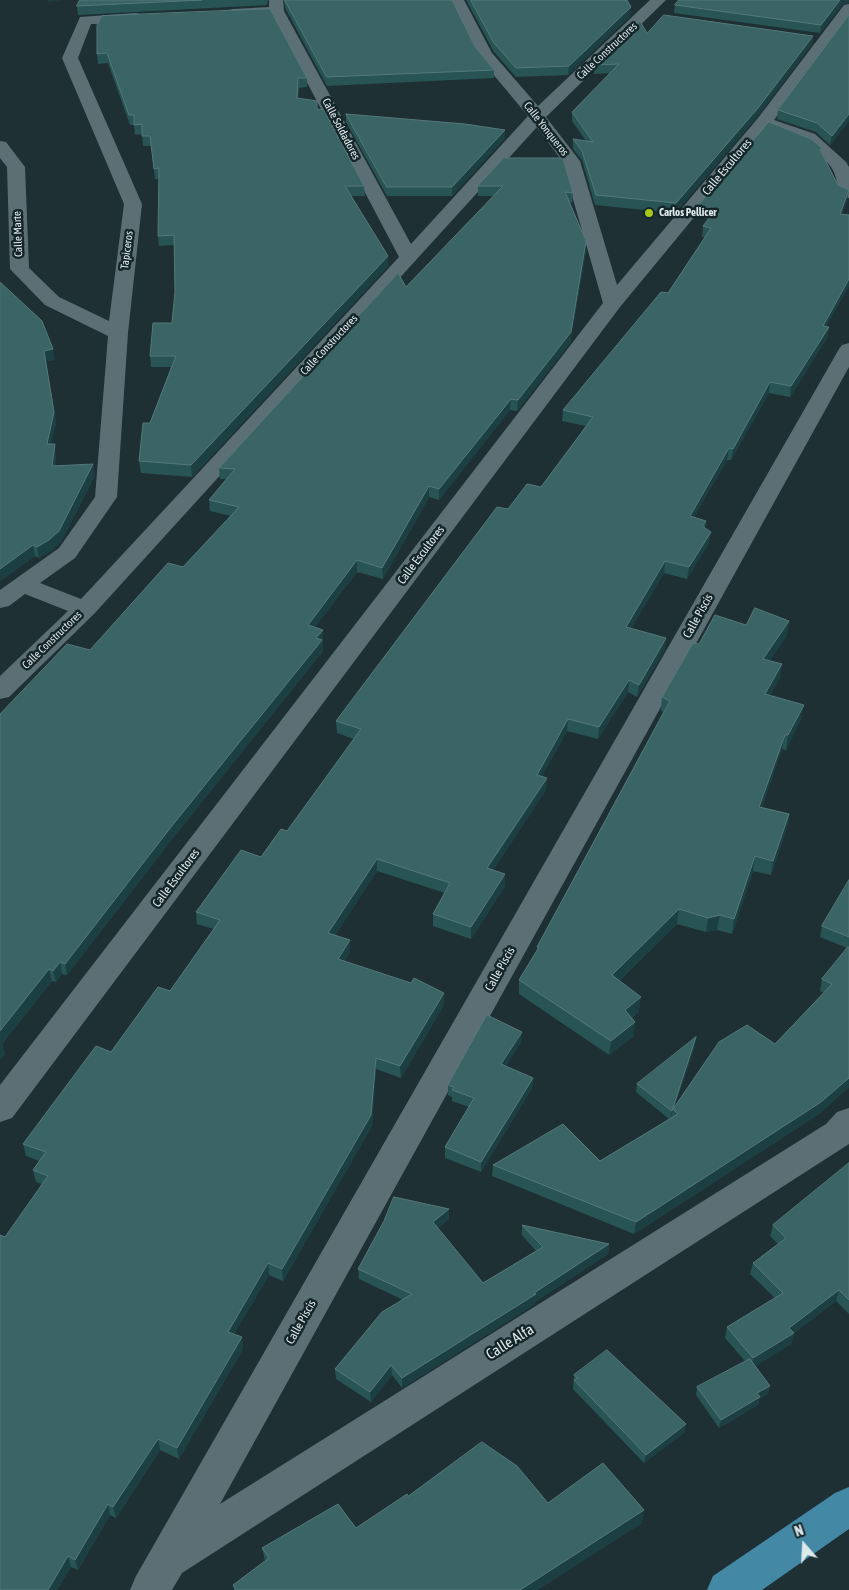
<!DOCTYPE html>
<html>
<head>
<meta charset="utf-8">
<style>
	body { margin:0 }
	#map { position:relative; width:849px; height:1590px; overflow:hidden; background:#1e3034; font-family:"Asap Condensed",sans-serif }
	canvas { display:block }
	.north { position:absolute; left:779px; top:1520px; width:50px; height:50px; -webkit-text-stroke:4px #14262a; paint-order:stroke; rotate:341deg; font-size:14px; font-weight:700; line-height:20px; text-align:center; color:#dee9ec }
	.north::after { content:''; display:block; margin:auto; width:18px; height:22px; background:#dee9ec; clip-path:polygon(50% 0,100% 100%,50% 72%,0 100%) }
</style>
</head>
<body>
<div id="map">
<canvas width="849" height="1590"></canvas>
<div class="north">N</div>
</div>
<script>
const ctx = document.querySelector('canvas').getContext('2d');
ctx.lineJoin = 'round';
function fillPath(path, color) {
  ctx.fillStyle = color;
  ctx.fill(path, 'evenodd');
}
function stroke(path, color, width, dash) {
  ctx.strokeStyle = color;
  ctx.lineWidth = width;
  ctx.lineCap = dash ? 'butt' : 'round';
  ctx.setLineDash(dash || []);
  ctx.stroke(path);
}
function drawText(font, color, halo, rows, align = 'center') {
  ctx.font = font + ' "Asap Condensed",sans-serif';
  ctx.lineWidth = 5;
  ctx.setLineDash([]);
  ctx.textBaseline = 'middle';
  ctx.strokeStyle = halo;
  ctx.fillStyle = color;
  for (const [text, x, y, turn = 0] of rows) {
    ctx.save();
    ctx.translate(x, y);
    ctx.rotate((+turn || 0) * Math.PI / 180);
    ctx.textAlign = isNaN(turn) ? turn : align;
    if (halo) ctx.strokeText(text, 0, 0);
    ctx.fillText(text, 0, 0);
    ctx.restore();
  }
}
const minor = new Path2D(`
	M269,0H283L284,11L411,244L528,116L477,55L450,0H464L492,53L538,106L650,0H666L546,117L580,161L617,285L758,118L844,5L849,4V18L774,120L815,134L846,162L849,167V198L843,197C837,188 837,175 831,167C815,145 792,138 767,129L620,307L12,1118L0,1122V1085L603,303L562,161L537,127L94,614L9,697L0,699V676L68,611L25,594L9,606L0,608V590L59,548L95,497L108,336L45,305L10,269L7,167L0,158V141L6,142L25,167L29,268L59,297L109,321L124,204L62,58L80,17L136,13L141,15L144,18L141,21L136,23L91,24L78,58L142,204L128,333L117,497L75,558L40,583L81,599L399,257L272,16L234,17L229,16L227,13L229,10L234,9L269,7Z
	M849,343V367L220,1504L826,1124L837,1112L849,1108V1144L182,1573L172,1590H130L136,1576L839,349L842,345Z`);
const major = new Path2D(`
	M849,1487V1529L762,1590H707L713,1576L835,1493Z`);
const wall = new Path2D(`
	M80,0H268L267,5L78,15L77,6Z
	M283,0H452L475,47L494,70V78L327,86L286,10Z
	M466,0H627L631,7L630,16L568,75L516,77L494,52Z
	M843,4L820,33L674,13L675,5Z
	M97,25L307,78V87L299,88L298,98L317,109L364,186L365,196H351L388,266L192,477L141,473L139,461L150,423L171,367H151L150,356L172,323L175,292L174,245L159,246L158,236L159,179H155L151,146H143L142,134L135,135L134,125H130L108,63L98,64L97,54Z
	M647,33L812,44L757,117L675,213L595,205L582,160L573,149V139L586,141L572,121V112L610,73L594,74V65Z
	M778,110L849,121L830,145L816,132L777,119Z
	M346,114L505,130V138L452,196H387L346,122Z
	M821,151L838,185L847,200L842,214L849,215V286L826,326L829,327L827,338L790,397L769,393L731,460H727L694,517L706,521L705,528L709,543L687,579L664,573L631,628L665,649L637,697L628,692L598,739L567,731L542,776L547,778L546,790L493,870L505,886L471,939L433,926V914L445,893L377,871L335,935L350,952L345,961L444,1005L401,1078L376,1069L372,1126L283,1281L269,1275L234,1334L242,1337L243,1349L179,1459L160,1450L116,1518L110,1515L78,1570L71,1567L57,1590L5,1237L42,1184L36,1182L33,1170L39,1161L26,1156L23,1144L111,1052L170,991L214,929L197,924L196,912L261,857L287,831L354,739L337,733L336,721L508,509L541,487L586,426L562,421L563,410L668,293L705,237H702L703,226L709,219L697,217L698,206Z
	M504,158L573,193L572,203L570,202L586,251L570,343L517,411L510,410L439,500L429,497L383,579L357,572L315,627L323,630V651L173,838L67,975L62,974L56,982L52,981L2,1044L5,1054L0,1060V714L90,650L183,567L231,516L210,511L209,500L226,479H220L219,468L406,287L494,196H478V186Z
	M0,282L55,360L46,361L56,423L51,444L56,455L55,466L95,475L61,542L51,551L39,558L35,556L0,581Z
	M789,621L787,635L770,660L780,678L770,695L801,719L786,750L782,749L762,807L789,814L787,828L771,875L753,871L732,934L717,930L706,932L677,924L619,981L639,1011L632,1018L634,1036L609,1055L519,994V980L537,951V947L663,712L661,711L662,697L699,644L746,625Z
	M849,880V1087L819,1114L634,1234L492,1176L493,1165L600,1161L669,1119L636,1092L637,1084L695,1046L674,1108L775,1044L824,993L820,991L822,979L847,948L820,937L822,926Z
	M521,1042L506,1066L533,1078L532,1088L481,1172L445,1158V1147L469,1107L452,1101V1097L448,1095V1085Z
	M849,1163V1314L836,1301L794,1333L791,1344L755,1366L770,1386L768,1394L759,1399L758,1405L719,1428L696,1395L697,1387L745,1361L725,1338L727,1327L775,1298L750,1274L753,1263L778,1244L770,1236L773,1225Z
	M449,1209V1219L438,1228L483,1283L536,1251L522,1235V1225L609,1244L608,1254L535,1302V1304L402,1388L392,1375L371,1402L336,1379L335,1369L403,1300L359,1279L358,1269Z
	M574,1375L685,1432L644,1463L573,1389Z
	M408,1496L548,1503L642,1523L537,1590H234L233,1585L265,1561L262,1548L356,1528Z`);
const shadedWall = new Path2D(`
	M48,0H62L48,2Z
	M840,0H849V3L843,4L820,33L821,25Z
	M631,7L630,16L568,75L569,66Z
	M813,36L812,44L757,117L675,213L676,203Z
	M849,114V121L830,145L832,136Z
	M505,130V138L452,196V187Z
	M849,190L847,200L838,224L840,214Z
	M586,241V251L570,343L517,411L518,400Z
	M388,256V266L192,477L191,465Z
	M849,279V286L821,336L823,326Z
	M829,327L827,338L790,397L791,386Z
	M53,349L55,360L46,361L44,351Z
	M770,382L769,393L731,460L733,449Z
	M511,399L510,410L439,500V489Z
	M54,412L56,423L49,455L47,444Z
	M55,444L56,455L53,476L52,466Z
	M729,448L727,460L688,528L690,516Z
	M93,464L95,475L61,542L51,551L39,558L37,547Z
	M429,486V497L383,579L382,568Z
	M711,532L709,543L687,579L689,567Z
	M33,545L35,556L0,581V569Z
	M357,560V572L308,636V625Z
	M665,561L664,573L625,639L626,627Z
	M789,621L787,635L761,673L763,659Z
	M323,630V651L173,838L67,975L65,964Z
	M666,638L665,649L637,697L639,685Z
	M782,664L780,678L762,708L765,694Z
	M629,680L628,692L598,739L599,727Z
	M804,705L801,719L786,750L788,735Z
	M568,719L567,731L536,787L537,775Z
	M785,735L782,749L757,821L759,807Z
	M547,778L546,790L486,880L487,868Z
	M789,814L787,828L771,875L773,861Z
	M755,856L753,871L732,934L734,919Z
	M377,859V871L329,945L328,933Z
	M505,874V886L471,939V927Z
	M679,909L677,924L610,989L612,975Z
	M720,915L717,930L706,932L708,918Z
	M350,940V952L339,971L338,959Z
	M60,962L62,974L56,982L53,971Z
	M49,969L52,981L2,1044L5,1054L0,1060V1031Z
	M444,993V1005L401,1078L400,1066Z
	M641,997L639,1011L624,1024L625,1010Z
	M635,1022L634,1036L609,1055L611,1041Z
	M522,1032L521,1042L501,1075V1064Z
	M696,1037L695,1046L670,1120L672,1111Z
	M376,1058V1069L372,1126L283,1281L282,1269Z
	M533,1078L532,1088L481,1172V1162Z
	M849,1078V1087L819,1114L634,1234L636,1222Z
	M449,1209V1219L433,1232V1222Z
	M609,1244L608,1254L535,1302V1304L402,1388V1378Z
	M268,1263L269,1275L229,1343L228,1332Z
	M839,1290L836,1301L794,1333L791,1344L751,1369L753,1358L789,1328Z
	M242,1337L243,1349L179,1459L177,1448Z
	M391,1365L392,1375L371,1402L370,1392Z
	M770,1386L768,1394L759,1399L758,1405L719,1428L721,1420L757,1393Z
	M686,1424L685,1432L644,1463L646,1455Z
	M158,1439L160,1450L116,1518L113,1507Z
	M108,1504L110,1515L78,1570L75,1560Z
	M644,1510L642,1523L537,1590H520Z
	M68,1556L71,1567L57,1590H48Z`);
const building = new Path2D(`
	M80,0H202L77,6Z
	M285,0H452L475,47L494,70L327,77Z
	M471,0H627L631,7L569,66L516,68L494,43Z
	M679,0H840L821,25L675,5Z
	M270,9L307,78H298L297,98L317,101V109L324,110L364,186H345L388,256L191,465L139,461L143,423H150L176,356H150L153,323H172L175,292L174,235L158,236L159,168L154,169L150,136H142V124L134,125V115H129L107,53L97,54V25L102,16Z
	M664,15L813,36L758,108L676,203L596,195L582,151L573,139L593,142L572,112L619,64L594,65L640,21L647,33Z
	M849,15V114L832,136L817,123L778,110Z
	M346,114L465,124L505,130L452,187H387Z
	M769,122L811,139L822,148L820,150L838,185L849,190L840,214L849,215V279L823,326L829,327L791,386L770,382L733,449L729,448L690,516L706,521L702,526L711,532L689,567L665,561L626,627L666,638L639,685L629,680L599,727L568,719L537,775L547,778L487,868L505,874L471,927L433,914L450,883L377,859L328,933L350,940L338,959L411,983L414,978L444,993L400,1066L376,1058L371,1115L282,1269L268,1263L228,1332L242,1337L177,1448L158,1439L113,1507L108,1504L75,1560L68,1556L48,1590H0V1235L5,1237L48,1176L33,1170L46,1152L23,1144L96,1046L111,1052L158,987L170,991L220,920L196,912L241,850L261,857L281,829L287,831L361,729L336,721L497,507L508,509L527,484L541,487L593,417L563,410L661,292L668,293L711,228L703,226L716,209L698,206Z
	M504,158H563L573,193L565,192L586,241L571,332L518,400L511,399L439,489L429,486L382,568L357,560L308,625L323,630L316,638L322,640L171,827L65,964L60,962L53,971L49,969L0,1031V714L67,644L90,650L168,563L183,567L239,507L209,500L235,469L219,468L398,273L406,287L503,186H478Z
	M0,282L42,321L53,349L44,351L54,412L47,444H55L52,466L93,464L59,531L49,540L37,547L33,545L0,569Z
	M755,608L789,621L763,659L782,664L765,694L804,705L788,735H785L759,807L789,814L773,861L755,856L734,919L720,915L708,918L679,909L612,975L641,997L625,1010L635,1022L611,1041L519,980L539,947H537L670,701L662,697L693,643L699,644L715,615L746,625Z
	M849,880V937L822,926Z
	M848,947H849V1078L821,1102L636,1222L493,1165L563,1124L600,1161L678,1114L673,1109L719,1042L747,1025L775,1044L832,984L822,979Z
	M487,1015L522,1032L501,1064L533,1078L481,1162L445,1147L474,1098L452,1090L454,1087L448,1085Z
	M696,1037L672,1111L637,1084Z
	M849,1163V1300L839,1290L789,1328L794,1333L753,1358L727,1327L783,1293L753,1263L786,1238L773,1225Z
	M394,1197L449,1209L433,1222L483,1283L543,1247L522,1225L609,1244L534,1293L536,1294L402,1378L391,1365L370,1392L335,1369L382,1312L412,1294L358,1269L384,1221Z
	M607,1350L686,1424L646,1455L574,1380L578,1378L574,1375Z
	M750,1359L770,1386L757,1393L760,1397L721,1420L697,1387Z
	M482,1442L517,1466L548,1503L603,1463L644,1510L520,1590H236L233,1585L269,1558L262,1548L338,1504L356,1528L407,1494L408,1496Z`);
const markers = [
	[649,213,5,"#a8c71c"]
];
const farStreetnames = [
	["Calle Constructores",607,51,-43],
	["Calle Soldadores",341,129,62],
	["Calle Yonqueros",546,129,52],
	["Calle Marte",18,234,-92],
	["Tapiceros",127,250,-83],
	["Calle Constructores",329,345,-47],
	["Calle Constructores",52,640,-44]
];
const farPoinames = [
	["Carlos Pellicer",659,213]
];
const streetNames = [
	["Calle Escultores",727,167,-50],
	["Calle Escultores",421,555,-53],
	["Calle Piscis",698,616,-61],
	["Calle Escultores",176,878,-53],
	["Calle Piscis",500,969,-61],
	["Calle Piscis",301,1322,-61]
];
const nearStreetnames = [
	["Calle Alfa",510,1342,-32]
];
fillPath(minor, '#5c6f74');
fillPath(major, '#4388a5');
fillPath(wall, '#285454');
fillPath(shadedWall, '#1c3f41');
fillPath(building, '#3b6465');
stroke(building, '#55797a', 1);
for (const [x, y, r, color] of markers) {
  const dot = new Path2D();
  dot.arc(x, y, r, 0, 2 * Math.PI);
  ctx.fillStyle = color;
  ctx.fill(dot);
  stroke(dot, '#14262a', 2);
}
drawText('11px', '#dee9ec', '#14262a', farStreetnames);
drawText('bold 11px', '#dee9ec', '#14262a', farPoinames, 'left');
drawText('12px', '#dee9ec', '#14262a', streetNames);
drawText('15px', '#dee9ec', '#14262a', nearStreetnames);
</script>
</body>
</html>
